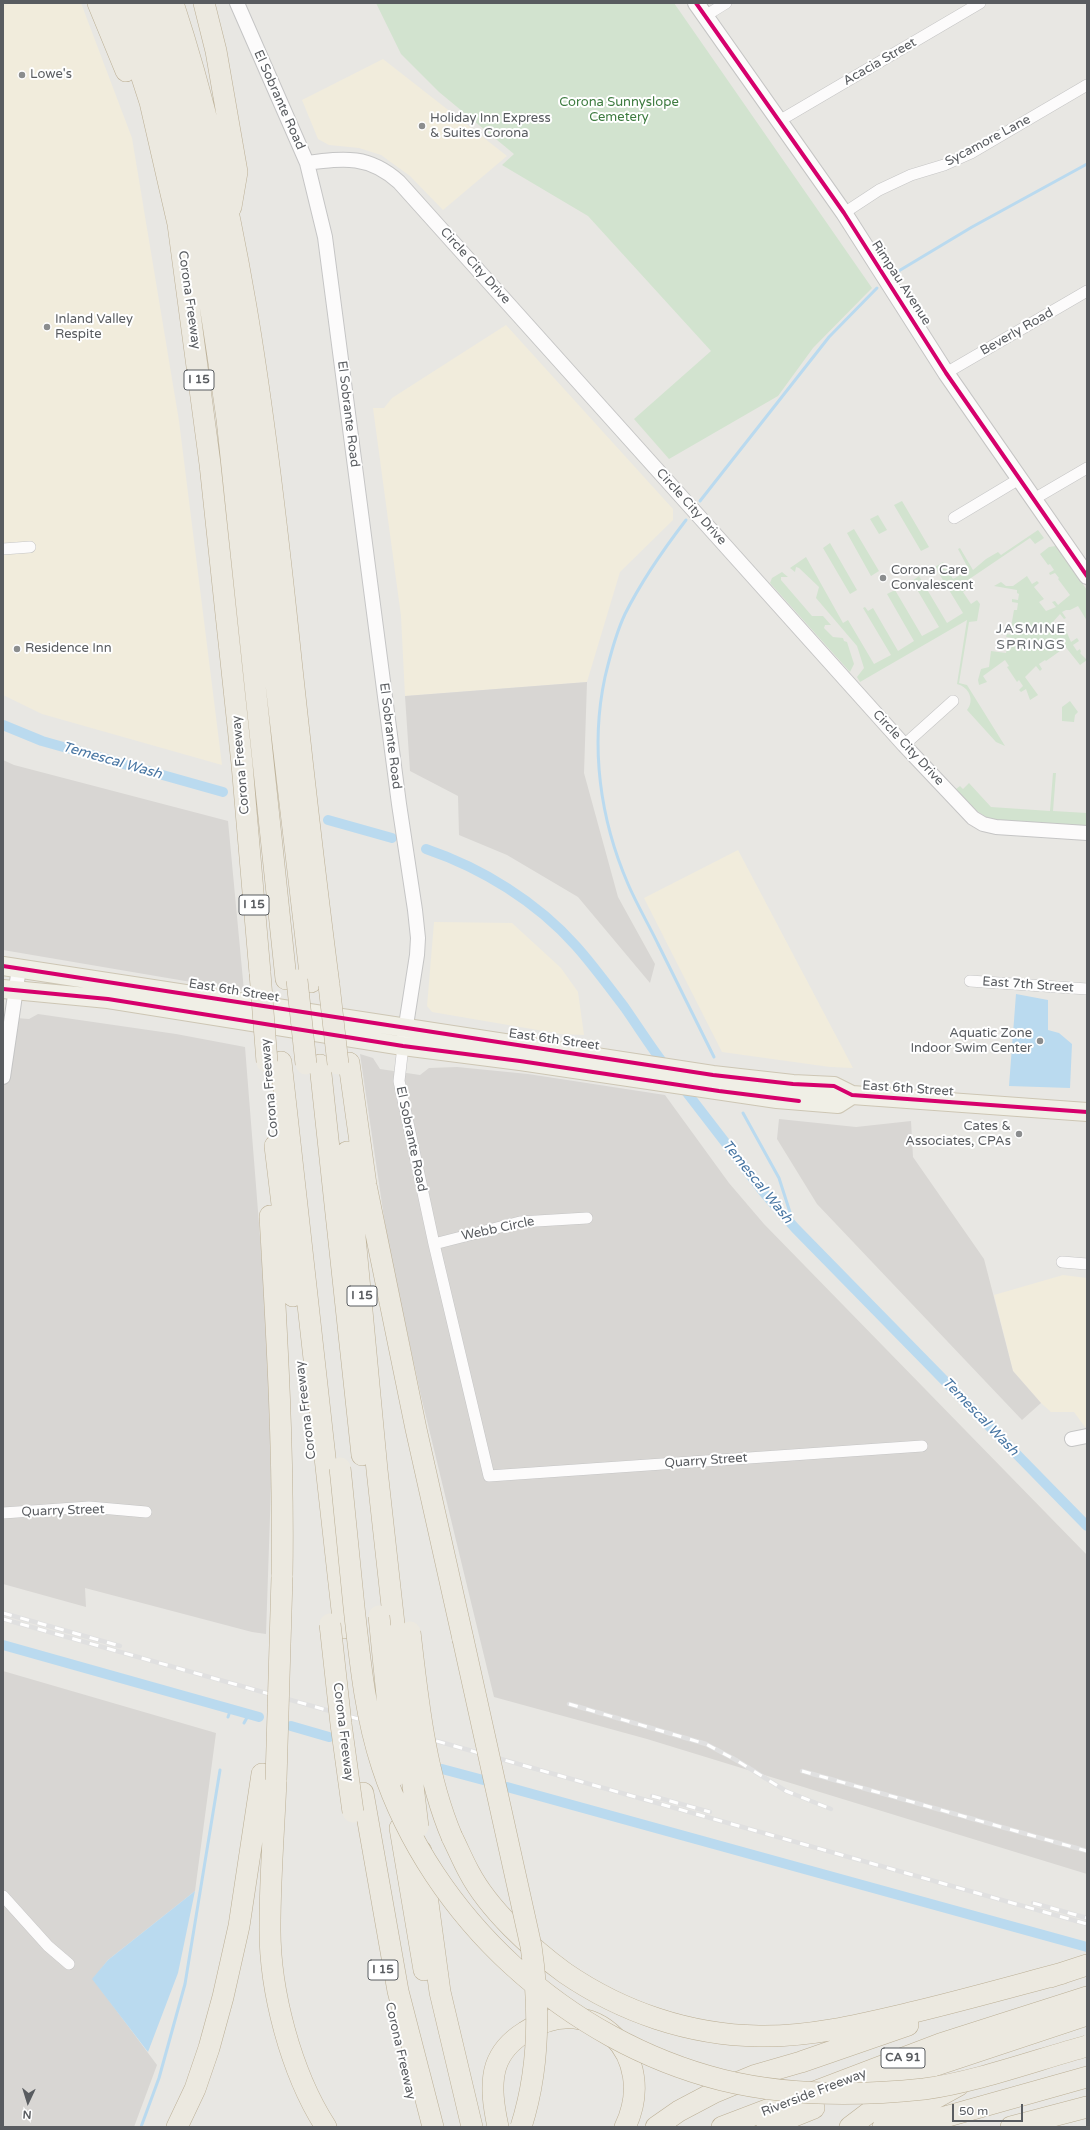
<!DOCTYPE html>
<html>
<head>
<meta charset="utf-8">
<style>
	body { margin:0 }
	#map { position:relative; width:1090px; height:2130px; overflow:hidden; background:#e8e7e3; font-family:"Varela Round",sans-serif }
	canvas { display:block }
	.frame { position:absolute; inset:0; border:4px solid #595c60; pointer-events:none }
	.north { position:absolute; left:8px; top:2082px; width:40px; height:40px; -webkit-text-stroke:3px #fff; paint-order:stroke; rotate:184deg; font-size:11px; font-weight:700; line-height:16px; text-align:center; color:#595c60 }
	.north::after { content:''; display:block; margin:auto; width:14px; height:18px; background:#595c60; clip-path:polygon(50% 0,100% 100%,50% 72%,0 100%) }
	.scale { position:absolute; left:952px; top:2104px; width:71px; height:18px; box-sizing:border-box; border:2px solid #595c60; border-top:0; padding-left:5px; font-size:12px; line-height:14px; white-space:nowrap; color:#595c60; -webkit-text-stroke:3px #fff; paint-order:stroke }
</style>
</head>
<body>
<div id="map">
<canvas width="1090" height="2130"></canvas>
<div class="frame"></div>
<div class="north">N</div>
<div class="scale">50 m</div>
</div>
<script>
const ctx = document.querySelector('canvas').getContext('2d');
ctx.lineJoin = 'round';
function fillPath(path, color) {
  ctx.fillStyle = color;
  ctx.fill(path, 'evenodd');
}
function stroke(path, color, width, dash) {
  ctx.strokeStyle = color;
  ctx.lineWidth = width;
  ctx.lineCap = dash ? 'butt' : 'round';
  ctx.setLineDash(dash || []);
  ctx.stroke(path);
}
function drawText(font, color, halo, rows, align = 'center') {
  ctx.font = font + ' "Varela Round",sans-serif';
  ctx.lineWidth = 4;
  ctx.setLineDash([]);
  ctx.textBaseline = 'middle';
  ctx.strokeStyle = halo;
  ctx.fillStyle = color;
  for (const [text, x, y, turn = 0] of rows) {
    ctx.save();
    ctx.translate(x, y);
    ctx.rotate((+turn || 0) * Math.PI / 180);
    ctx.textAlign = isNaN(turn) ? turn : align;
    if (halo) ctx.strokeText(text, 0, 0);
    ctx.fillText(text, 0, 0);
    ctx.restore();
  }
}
const commercial = new Path2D(`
	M3,3H81L132,138L179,421L222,765L42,714L3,695Z
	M383,59L507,156L443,210L410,176L381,155L359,148L329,145L318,139L302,100Z
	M506,325L673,509V520L620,572L587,682L405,696L401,616L373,408H384L392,398Z
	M738,850L853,1068L830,1067L722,1052L644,898Z
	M434,922L512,923L561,968L578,992L584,1035L561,1034L432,1012L427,1006Z
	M1063,1275L1087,1278V1427H1085L1074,1412H1051L1041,1403L1013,1371L994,1295Z`);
const industrial = new Path2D(`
	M587,682L584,773L618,897L655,964L650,983L578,897L507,855L459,835L458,796L410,771L405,696Z
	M3,760L14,765L228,821L244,991L3,950Z
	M38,1014L176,1034L245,1047L268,1337L271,1487L266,1634L252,1632L85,1588L86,1607L3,1584V1017L29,1019Z
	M360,1054L373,1058L380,1069L420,1075L429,1068L457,1067L528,1074L665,1095L729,1183L764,1224L1087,1555V1874L647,1739L494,1697L421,1396L388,1245Z
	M779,1119L856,1127L911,1121L913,1157L984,1259L1013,1371L1041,1403L1022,1420L817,1204L777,1139Z
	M3,1671L216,1733L195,1891L108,1960L93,1979L157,2065L134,2127H3Z`);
const green = new Path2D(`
	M376,3H674L872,288L813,348L778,396L669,459L634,419L711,351L588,216L502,165L514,154L439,92L401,54Z
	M902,501L929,547L921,551L894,505Z
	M878,515L887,530L879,534L870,519Z
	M854,529L879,571L871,576L847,533Z
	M1038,530L1044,538L1035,544L1030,538L965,582L969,588L963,592L971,604L977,600L980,604L977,621L969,622L959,683L967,685L1005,746L996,742L967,710C975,700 969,687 957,684L967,620L860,682L857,677L864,668L857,646L816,598L819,587L799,568L796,567L795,572L790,568L806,557L843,623L848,620L874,664L891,655L863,608L865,607L868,611L873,608L898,651L914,641L887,594L895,590L922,636L939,627L912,581L919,576L947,623L963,613L935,567L943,562L953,579L969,570L958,549L960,548L973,570L986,559L998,552L1001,555Z
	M830,543L857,590L850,594L823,548Z
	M1056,546L1087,590V621L1078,606L1070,610H1066L1062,612L1066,618L1064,619L1060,614L1053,622L1059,631L1065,628L1071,642L1077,638L1079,641L1073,645L1077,651L1080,649L1081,652L1080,653L1087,660L1080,665L1064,645L1059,649L1060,651L1046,661L1045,660L1039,664L1042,669L1040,671L1036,666L1025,677L1038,695L1030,700L1026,689L1021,692L1019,690L1023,686L1019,680L1017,682L1007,667L1009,666L1005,660L983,676L987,682L979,685L978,680L981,669L989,667L991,651L1006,653L1008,644L1011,645L1012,638L1006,637L1007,634L1012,635L1013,628L1011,627L1014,610H1017L1018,603L1012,602V599L1018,600L1019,594L1017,593V590L994,586L1001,582L1006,586H1013L1027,576L1032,584L1037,581L1039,583L1034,587L1044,599L1039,602L1046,611L1056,607L1052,602L1055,601L1058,605L1070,595L1058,579L1059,578L1055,573L1050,575L1049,573L1054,570L1050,564L1048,565L1040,554L1049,547Z
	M782,572L788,577H781V580L812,616H823L831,625H825L824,628L833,637L843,638L844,641L847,642L854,664L850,672L770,583L772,578Z
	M1070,701L1078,712L1075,715L1074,722L1062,721V707Z
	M1053,773H1056L1053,811L1087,813V826L996,821C978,815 968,803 956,789L960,786L963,789L969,783L991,807L1050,811Z`);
const water = new Path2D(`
	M1016,994L1048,1000V1030L1059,1033L1072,1044L1070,1088L1009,1086Z
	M195,1891L178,1973L148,2052L92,1979L108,1960Z`);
const stream = new Path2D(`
	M897,272L972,227L1087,164
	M700,501L829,337L877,288
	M686,520C663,550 642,580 625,614C616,633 610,656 605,677C590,747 600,819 628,884C637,905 649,925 659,946C677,983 696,1020 714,1057
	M743,1113L779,1178L795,1228
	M228,1717L231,1709
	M244,1723L249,1714
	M141,2127L159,2078L185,1984L220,1770`);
const canal = new Path2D(`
	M3,725L42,741L223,792
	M328,820L392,838
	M426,849C482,868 537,902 576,946C593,965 609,987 625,1008C639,1028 652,1049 667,1068
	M681,1085L765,1194L795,1228L1087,1526
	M3,1645L259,1717
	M291,1726L329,1737
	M442,1769L487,1781
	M507,1787L1087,1947`);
const minor = new Path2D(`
	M705,16L726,3
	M779,121L980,3
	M844,213L879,190L911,175L944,165L971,153L1087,85
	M946,373L1087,291
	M1034,499L1087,468
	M954,518L1019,479
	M3,549L30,547
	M904,745L953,701
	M970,981L1087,989
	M403,1046L399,1081L434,1244L489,1476L922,1446
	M434,1244L520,1222L587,1218
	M1062,1262L1087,1264
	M3,1513L89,1507L146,1512
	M3,1896L48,1946L69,1964`);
const tertiary = new Path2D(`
	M237,3L307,163L325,237L399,804L415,910L418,938L417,955L404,1038
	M307,163C345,158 369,155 399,182L904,745L973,818L983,824L996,827L1087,833
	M3,1077L19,968
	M1072,1439L1087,1436`);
const secondary = new Path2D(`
	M696,3L844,213L946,373L1087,576`);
const primary = new Path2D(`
	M3,966L713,1075L793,1084L834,1086L852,1095L1087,1112
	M3,989L108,999L403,1046L520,1061L777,1099L838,1104L852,1095`);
const motorway = new Path2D(`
	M98,3L126,71
	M118,3L150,102L178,224L210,464L242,764L260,973
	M138,3C185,132 208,283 227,419L286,979
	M156,3C183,78 200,157 216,236C223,271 225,308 236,343L311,982
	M173,3C238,200 264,407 286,612C299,736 313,861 329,985
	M204,3L216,51L237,172L231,207
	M281,1062L344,1628
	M349,1063L366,1185L416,1429L463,1639
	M320,1065L362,1455
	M275,1146L293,1296
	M347,1152L377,1470L395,1633
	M270,1216C277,1336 284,1456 282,1577
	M276,1780C274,1828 270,1877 270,1925C269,1990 291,2073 326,2127
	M363,1793L398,1991L433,2127
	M400,1828L424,1970
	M452,1837C458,1849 463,1861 469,1872C489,1910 531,1948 565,1973C622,2012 689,2035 759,2036C811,2037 863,2024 914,2012C964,2000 1014,1986 1063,1973
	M421,1851L440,1992L472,2127
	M1050,1977L1087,1965
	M858,2091L1087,2015
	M177,2127L195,2089L209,2048L223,1997L239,1926L262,1774
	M498,2127C494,2108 490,2085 496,2066C501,2051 512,2040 525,2032C594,1987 659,2057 625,2127
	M656,2127L679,2111L715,2092L756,2075L801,2062L908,2025
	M722,2127L940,2044L1087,1997
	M767,2127L814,2108
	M850,2127L875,2108L910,2089
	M883,2127L959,2085
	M909,2127L1087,2077
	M1011,2127L1087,2107`);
const rail = new Path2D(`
	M3,1613L120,1646
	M3,1619L1087,1924
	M569,1704L706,1744L736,1760L786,1791L831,1809
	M802,1771L1087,1851
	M652,1796L710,1812
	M1033,1903L1087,1918`);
const motorwayBridge = new Path2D(`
	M260,973L267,1062
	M297,980L306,1064
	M329,985L338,1064
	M340,1468C345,1514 349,1560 354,1607C360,1661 365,1714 382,1766C432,1919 568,2041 722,2080C787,2096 858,2096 924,2089C976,2082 1036,2060 1087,2046
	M379,1616L395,1776
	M330,1624L341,1724L353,1812
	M410,1632C418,1701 425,1773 452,1837
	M395,1635L418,1827
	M463,1639L531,1946C540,2007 540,2068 521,2127
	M276,1780L282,1577`);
const cycleway = new Path2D(`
	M696,3L844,213L946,373L1087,576
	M3,966L713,1075L793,1084L834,1086L852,1095L1087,1112
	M3,989L108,999L403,1046L520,1061L719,1091L799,1101`);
const markers = [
	[22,75,4,"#8b8d8e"],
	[422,126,4,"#8b8d8e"],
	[47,327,4,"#8b8d8e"],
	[883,578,4,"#8b8d8e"],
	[17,649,4,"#8b8d8e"],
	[1040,1041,4,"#8b8d8e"],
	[1019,1134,4,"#8b8d8e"]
];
const shields = [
	[199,380,30],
	[254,905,30],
	[362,1296,30],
	[383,1970,30],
	[903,2058,44]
];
const shieldNames = [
	["I 15",199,380],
	["I 15",254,905],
	["I 15",362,1296],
	["I 15",383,1970],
	["CA 91",903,2058]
];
const streetNames = [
	["Acacia Street",880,62,-30],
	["El Sobrante Road",279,100,66],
	["Sycamore Lane",988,141,-28],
	["Circle City Drive",475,266,48],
	["Rimpau Avenue",901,283,57],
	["Corona Freeway",189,300,82],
	["Beverly Road",1017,332,-30],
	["El Sobrante Road",348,414,83],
	["Circle City Drive",691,507,48],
	["El Sobrante Road",390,736,83],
	["Circle City Drive",908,748,47],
	["Corona Freeway",241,765,-95],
	["East 7th Street",1028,985,4],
	["East 6th Street",234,991,9],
	["East 6th Street",554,1040,8],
	["Corona Freeway",270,1088,-95],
	["East 6th Street",908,1089,4],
	["El Sobrante Road",411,1139,78],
	["Webb Circle",498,1229,-12],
	["Corona Freeway",306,1410,-97],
	["Quarry Street",706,1461,-4],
	["Quarry Street",63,1511,-2],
	["Corona Freeway",343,1732,83],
	["Corona Freeway",400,2051,77],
	["Riverside Freeway",814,2093,-21]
];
const poiNames = [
	["Lowe's",30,75],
	["Holiday Inn Express",430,119],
	["& Suites Corona",430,134],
	["Inland Valley",55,320],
	["Respite",55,335],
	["Corona Care",891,571],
	["Convalescent",891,586],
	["Residence Inn",25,649],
	["Aquatic Zone",1032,1034,"right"],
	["Indoor Swim Center",1032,1049,"right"],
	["Cates &",1011,1127,"right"],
	["Associates, CPAs",1011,1142,"right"]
];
const parkNames = [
	["Corona Sunnyslope",619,103],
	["Cemetery",619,118]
];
const neighbourhoodNames = [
	["JASMINE",1031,629],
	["SPRINGS",1031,645]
];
const waterNames = [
	["Temescal Wash",112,761,16],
	["Temescal Wash",757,1182,51],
	["Temescal Wash",980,1417,46]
];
fillPath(commercial, '#f1ecdc');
fillPath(industrial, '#d8d6d3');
fillPath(green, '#d2e3cf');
fillPath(water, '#badaef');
stroke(stream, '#badaef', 3);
stroke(canal, '#badaef', 10);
stroke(minor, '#c5c5c5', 12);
stroke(tertiary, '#c5c5c5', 16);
stroke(secondary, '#c5c5c4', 18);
stroke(primary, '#cdc6b4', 20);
stroke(motorway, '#bbaf95', 22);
stroke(minor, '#fcfbfb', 11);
stroke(tertiary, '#fcfbfb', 14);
stroke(secondary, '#fcfbfb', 16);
stroke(primary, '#f0efe6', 18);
stroke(motorway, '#ece9e0', 21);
stroke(rail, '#e0e0e0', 4.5);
stroke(rail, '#fff', 3, [9]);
stroke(motorwayBridge, '#bbaf95', 22, []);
stroke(motorwayBridge, '#ece9e0', 21);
stroke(cycleway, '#d6006c', 4);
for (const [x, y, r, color] of markers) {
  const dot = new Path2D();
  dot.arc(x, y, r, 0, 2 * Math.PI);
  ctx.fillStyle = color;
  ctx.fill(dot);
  stroke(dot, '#fff', 1.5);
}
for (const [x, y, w] of shields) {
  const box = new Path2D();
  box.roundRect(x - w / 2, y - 10, w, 20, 3);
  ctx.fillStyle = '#fff';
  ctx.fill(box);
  stroke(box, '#595c60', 1);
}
drawText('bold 12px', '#595c60', null, shieldNames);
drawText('13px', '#595c60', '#fff', streetNames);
drawText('13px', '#595c60', '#fff', poiNames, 'left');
drawText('13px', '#3d7b3f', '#fff', parkNames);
ctx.letterSpacing = '1px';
drawText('14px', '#6a6e72', '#fff', neighbourhoodNames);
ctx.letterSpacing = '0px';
drawText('italic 14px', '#4876a3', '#fff', waterNames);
</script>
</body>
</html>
